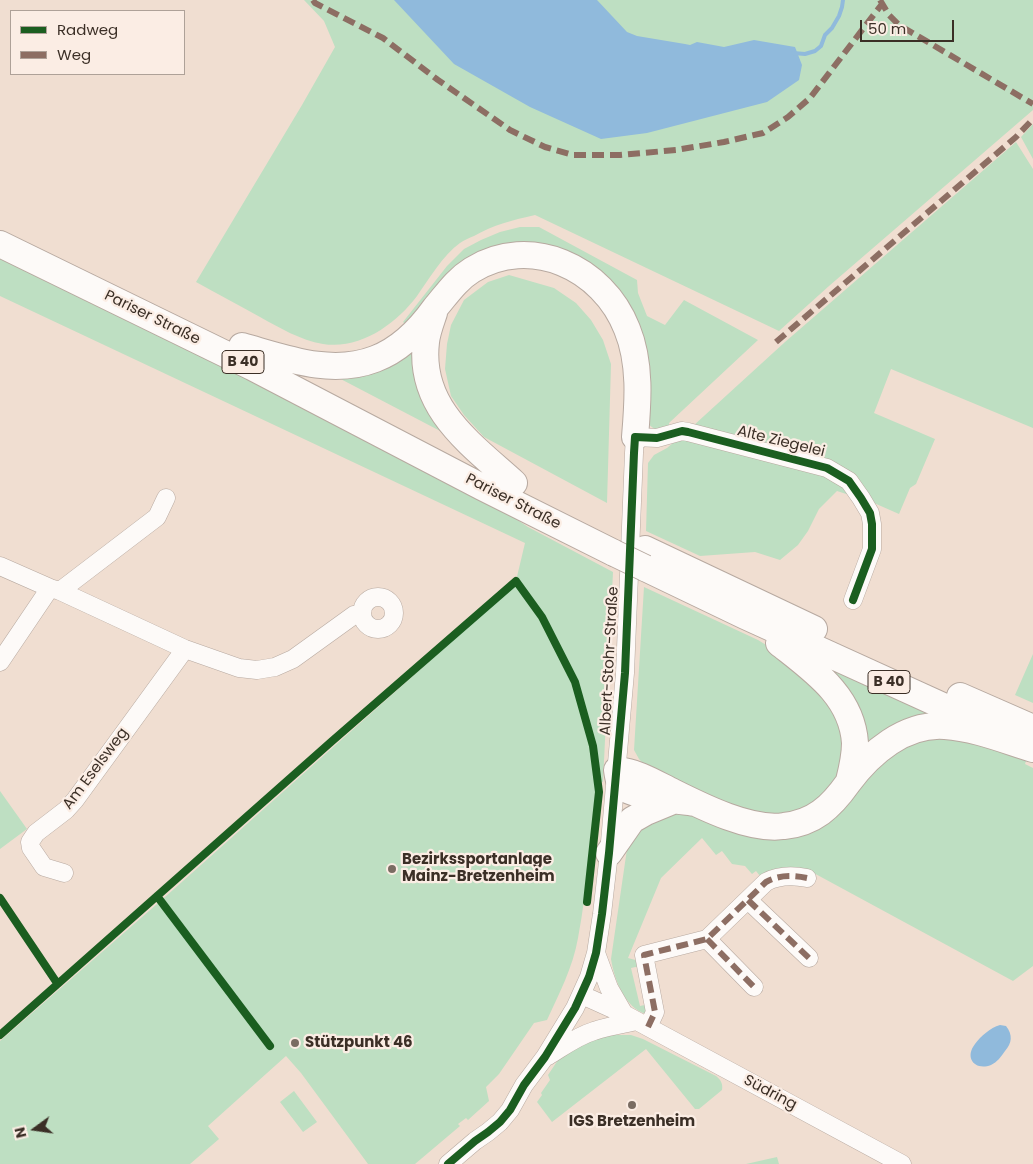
<!DOCTYPE html>
<html>
<head>
<meta charset="utf-8">
<style>
	body { margin:0 }
	#map { position:relative; width:1033px; height:1164px; overflow:hidden; background:#f0ded1; font-family:Poppins,sans-serif }
	canvas { display:block }
	.legend { position:absolute; left:10px; top:10px; width:175px; height:65px; box-sizing:border-box; background:#fbede4; border:1px solid #aea198; margin:0; padding:6px 9px; list-style:none; font-size:15px; color:#3b2f26 }
	.legend li { display:flex; align-items:center; gap:10px; height:25px }
	.legend b { width:25px; border:1px solid #aea198 }
	.north { position:absolute; left:10px; top:1104px; width:50px; height:50px; -webkit-text-stroke:4px #fbede4; paint-order:stroke; rotate:256deg; font-size:14px; font-weight:700; line-height:20px; text-align:center; color:#3b2f26 }
	.north::after { content:''; display:block; margin:auto; width:18px; height:22px; background:#3b2f26; clip-path:polygon(50% 0,100% 100%,50% 72%,0 100%) }
	.scale { position:absolute; left:860px; top:20px; width:94px; height:22px; box-sizing:border-box; border:2px solid #3b2f26; border-top:0; padding-left:6px; font-size:15px; line-height:18px; white-space:nowrap; color:#3b2f26; -webkit-text-stroke:4px #fbede4; paint-order:stroke }
</style>
</head>
<body>
<div id="map">
<canvas width="1033" height="1164"></canvas>
<ul class="legend">
<li><b style="height:6px;background:#1b5e20"></b>Radweg</li>
<li><b style="height:6px;background:#8d6e63"></b>Weg</li>
</ul>
<div class="north">N</div>
<div class="scale">50 m</div>
</div>
<script>
const ctx = document.querySelector('canvas').getContext('2d');
ctx.lineJoin = 'round';
function fillPath(path, color) {
  ctx.fillStyle = color;
  ctx.fill(path, 'evenodd');
}
function stroke(path, color, width, dash) {
  ctx.strokeStyle = color;
  ctx.lineWidth = width;
  ctx.lineCap = dash ? 'butt' : 'round';
  ctx.setLineDash(dash || []);
  ctx.stroke(path);
}
function drawText(font, color, halo, rows, align = 'center') {
  ctx.font = font + ' Poppins,sans-serif';
  ctx.lineWidth = 4.5;
  ctx.setLineDash([]);
  ctx.textBaseline = 'middle';
  ctx.strokeStyle = halo;
  ctx.fillStyle = color;
  for (const [text, x, y, turn = 0] of rows) {
    ctx.save();
    ctx.translate(x, y);
    ctx.rotate((+turn || 0) * Math.PI / 180);
    ctx.textAlign = isNaN(turn) ? turn : align;
    if (halo) ctx.strokeText(text, 0, 0);
    ctx.fillText(text, 0, 0);
    ctx.restore();
  }
}
const green = new Path2D(`
	M304,0H1033V110L829,286L779,331L535,215C513,220 493,225 474,236C469,238 464,240 460,243C443,255 429,279 417,296C396,324 360,350 323,344C300,340 280,328 260,317C239,305 217,294 196,282L302,105L335,47L324,21Z
	M1033,124V159L1021,137Z
	M1016,142L1033,169V428L891,369L874,413L935,439L916,484L910,488L899,514L874,503L837,491L819,509L808,531L798,545L780,560L755,552L700,556L646,531L648,463L654,455L667,448L693,426L785,342Z
	M520,227H539L637,280L638,293L647,316L665,325L684,300L758,340L669,423V430L657,431L648,424L630,320L523,249L410,328L403,322L447,266L464,249L481,240L500,232Z
	M0,253L495,505L528,527L613,572L603,782L595,779C598,805 593,833 589,859C586,885 583,912 578,938C573,967 559,994 547,1020L534,1023L499,1074L486,1087L489,1101L468,1120L466,1118L458,1124L460,1126L415,1164H368L301,1073L286,1056L208,1126L219,1139L190,1164H0V1041L165,897L515,585L525,543L0,296Z
	M509,275L554,288L576,303L591,320L603,340L611,364L607,503L484,437L464,415L451,396L445,369L447,344L451,325L464,300L488,282Z
	M415,338L444,433L333,375Z
	M644,587L758,640L794,662L846,723L840,782L803,814L752,817L647,768L639,759L634,750Z
	M1033,654V703L1015,695Z
	M814,660L950,721L864,758Z
	M941,732L1027,758L1025,764L1033,768V966L1013,981L810,871L760,876L756,871L752,874L745,866L732,864L722,851L716,855L702,838L661,878L628,958L639,961L640,966L631,968L640,1006L649,1004L646,1014C625,1008 614,979 611,959L627,849L644,825L673,808L770,834L887,750Z
	M0,791L27,829L0,849Z
	M607,1035H631L643,1039L716,1076C721,1080 723,1084 722,1090L699,1109H695L646,1049L552,1122L537,1102L542,1095L541,1093L550,1080L548,1075L560,1057L570,1048Z
	M294,1091L317,1122L303,1132L280,1102Z
	M777,1157L779,1164H746Z`);
const water = new Path2D(`
	M394,0H597L627,32L637,36L685,44L690,45L697,42L724,47L754,40L795,47L802,65L799,80L767,102L647,133L601,139L530,107L454,64Z
	M1000,1025L1006,1026C1013,1035 1012,1043 1005,1051C1001,1057 997,1062 991,1065C975,1071 964,1058 975,1044C981,1036 990,1028 1000,1025Z`);
const stream = new Path2D(`
	M793,53L805,54L815,51L821,46L825,35L832,28L839,16L842,7L843,0`);
const minor = new Path2D(`
	M0,566L50,588L60,591L185,649L239,668L257,670L275,667L293,659L354,615L362,614
	M60,591L157,517L166,498
	M362 613a16 16 0 1 1 32 0a16 16 0 1 1-32 0Z
	M0,662L50,588
	M64,873L44,867L31,848L30,842L36,833L66,810L75,800L185,649
	M748,900L809,958
	M707,939L754,987
	M596,953L609,988L624,1014
	M582,995L624,1014L648,1027L902,1164
	M648,1027L655,1012L644,955L707,939L766,882C779,875 792,875 807,878
	M548,1056C563,1047 577,1036 594,1031C608,1026 623,1024 637,1021
	M448,1164L475,1141L488,1132L500,1122L510,1110L524,1085L545,1057L575,1008L589,977L596,953L602,914L609,853L625,673L634,453L635,437L657,438L682,431L688,432L827,468L849,481L861,498L870,513L872,524V549L853,600`);
const highway = new Path2D(`
	M0,244L252,367L482,487L614,553
	M434,313C431,322 427,332 426,342C418,408 471,444 514,483
	M242,346C285,358 331,376 375,359C399,350 420,329 435,308C447,294 456,280 472,270C530,234 603,267 627,329C641,363 638,402 635,437
	M645,549L814,629
	M645,568L745,616L978,722
	M779,643C813,670 852,696 855,743C855,756 852,769 849,781
	M960,696L1033,728
	M695,803C681,801 633,796 624,788C619,784 618,777 617,770C638,772 655,783 673,792C703,807 751,831 784,826C814,823 831,807 848,783C870,753 905,723 945,726C975,728 1004,740 1033,749
	M609,853L632,820L646,812L675,800`);
const highwayBridge = new Path2D(`
	M614,553L645,568`);
const quiet = new Path2D(`
	M313,0L315,3L383,38L438,80L510,130L545,147L573,155H620L676,150L724,142L763,133L788,117L810,98L882,4
	M880,0L889,15L899,25L1033,104
	M776,342L1016,137L1033,119
	M748,900L809,958
	M707,939L754,987
	M648,1027L655,1012L644,955L707,939L766,882C779,875 792,875 807,878`);
const cycleway = new Path2D(`
	M157,896L270,1046
	M0,898L57,983
	M0,1035L331,742L516,581L542,617L575,682L593,746L599,792L587,902
	M448,1164L475,1141L488,1132L500,1122L510,1110L524,1085L545,1057L575,1008L589,977L596,953L602,914L609,853L625,673L634,453L635,437L657,438L682,431L688,432L827,468L849,481L861,498L870,513L872,524V549L853,600`);
const markers = [
	[392,869,5,"#7a6c62"],
	[295,1043,5,"#7a6c62"],
	[632,1105,5,"#7a6c62"]
];
const shields = [
	[243,362,42],
	[889,682,42]
];
const shieldNames = [
	["B 40",243,362],
	["B 40",889,682]
];
const streetNames = [
	["Pariser Straße",152,318,26],
	["Alte Ziegelei",781,442,14],
	["Pariser Straße",513,502,27],
	["Albert-Stohr-Straße",610,661,-87],
	["Am Eselsweg",96,769,-53],
	["Südring",770,1093,28]
];
const poiNames = [
	["Bezirkssportanlage",402,860],
	["Mainz-Bretzenheim",402,877],
	["Stützpunkt 46",305,1043],
	["IGS Bretzenheim",632,1122,"center"]
];
fillPath(green, '#bedfc2');
fillPath(water, '#90badc');
stroke(stream, '#90badc', 4);
stroke(minor, '#b7a9a0', 19);
stroke(highway, '#b7a9a0', 28);
stroke(minor, '#fdfaf8', 18);
stroke(highway, '#fdfaf8', 26);
stroke(highwayBridge, '#b7a9a0', 28, []);
stroke(highwayBridge, '#fdfaf8', 26);
stroke(quiet, '#8d6e63', 6, [12, 6]);
stroke(cycleway, '#1b5e20', 8);
for (const [x, y, r, color] of markers) {
  const dot = new Path2D();
  dot.arc(x, y, r, 0, 2 * Math.PI);
  ctx.fillStyle = color;
  ctx.fill(dot);
  stroke(dot, '#fbede4', 2);
}
for (const [x, y, w] of shields) {
  const box = new Path2D();
  box.roundRect(x - w / 2, y - 11.5, w, 23, 4);
  ctx.fillStyle = '#fbede4';
  ctx.fill(box);
  stroke(box, '#3b2f26', 1);
}
drawText('bold 14px', '#3b2f26', null, shieldNames);
drawText('15px', '#3b2f26', '#fbede4', streetNames);
drawText('bold 15px', '#3b2f26', '#fbede4', poiNames, 'left');
</script>
</body>
</html>
